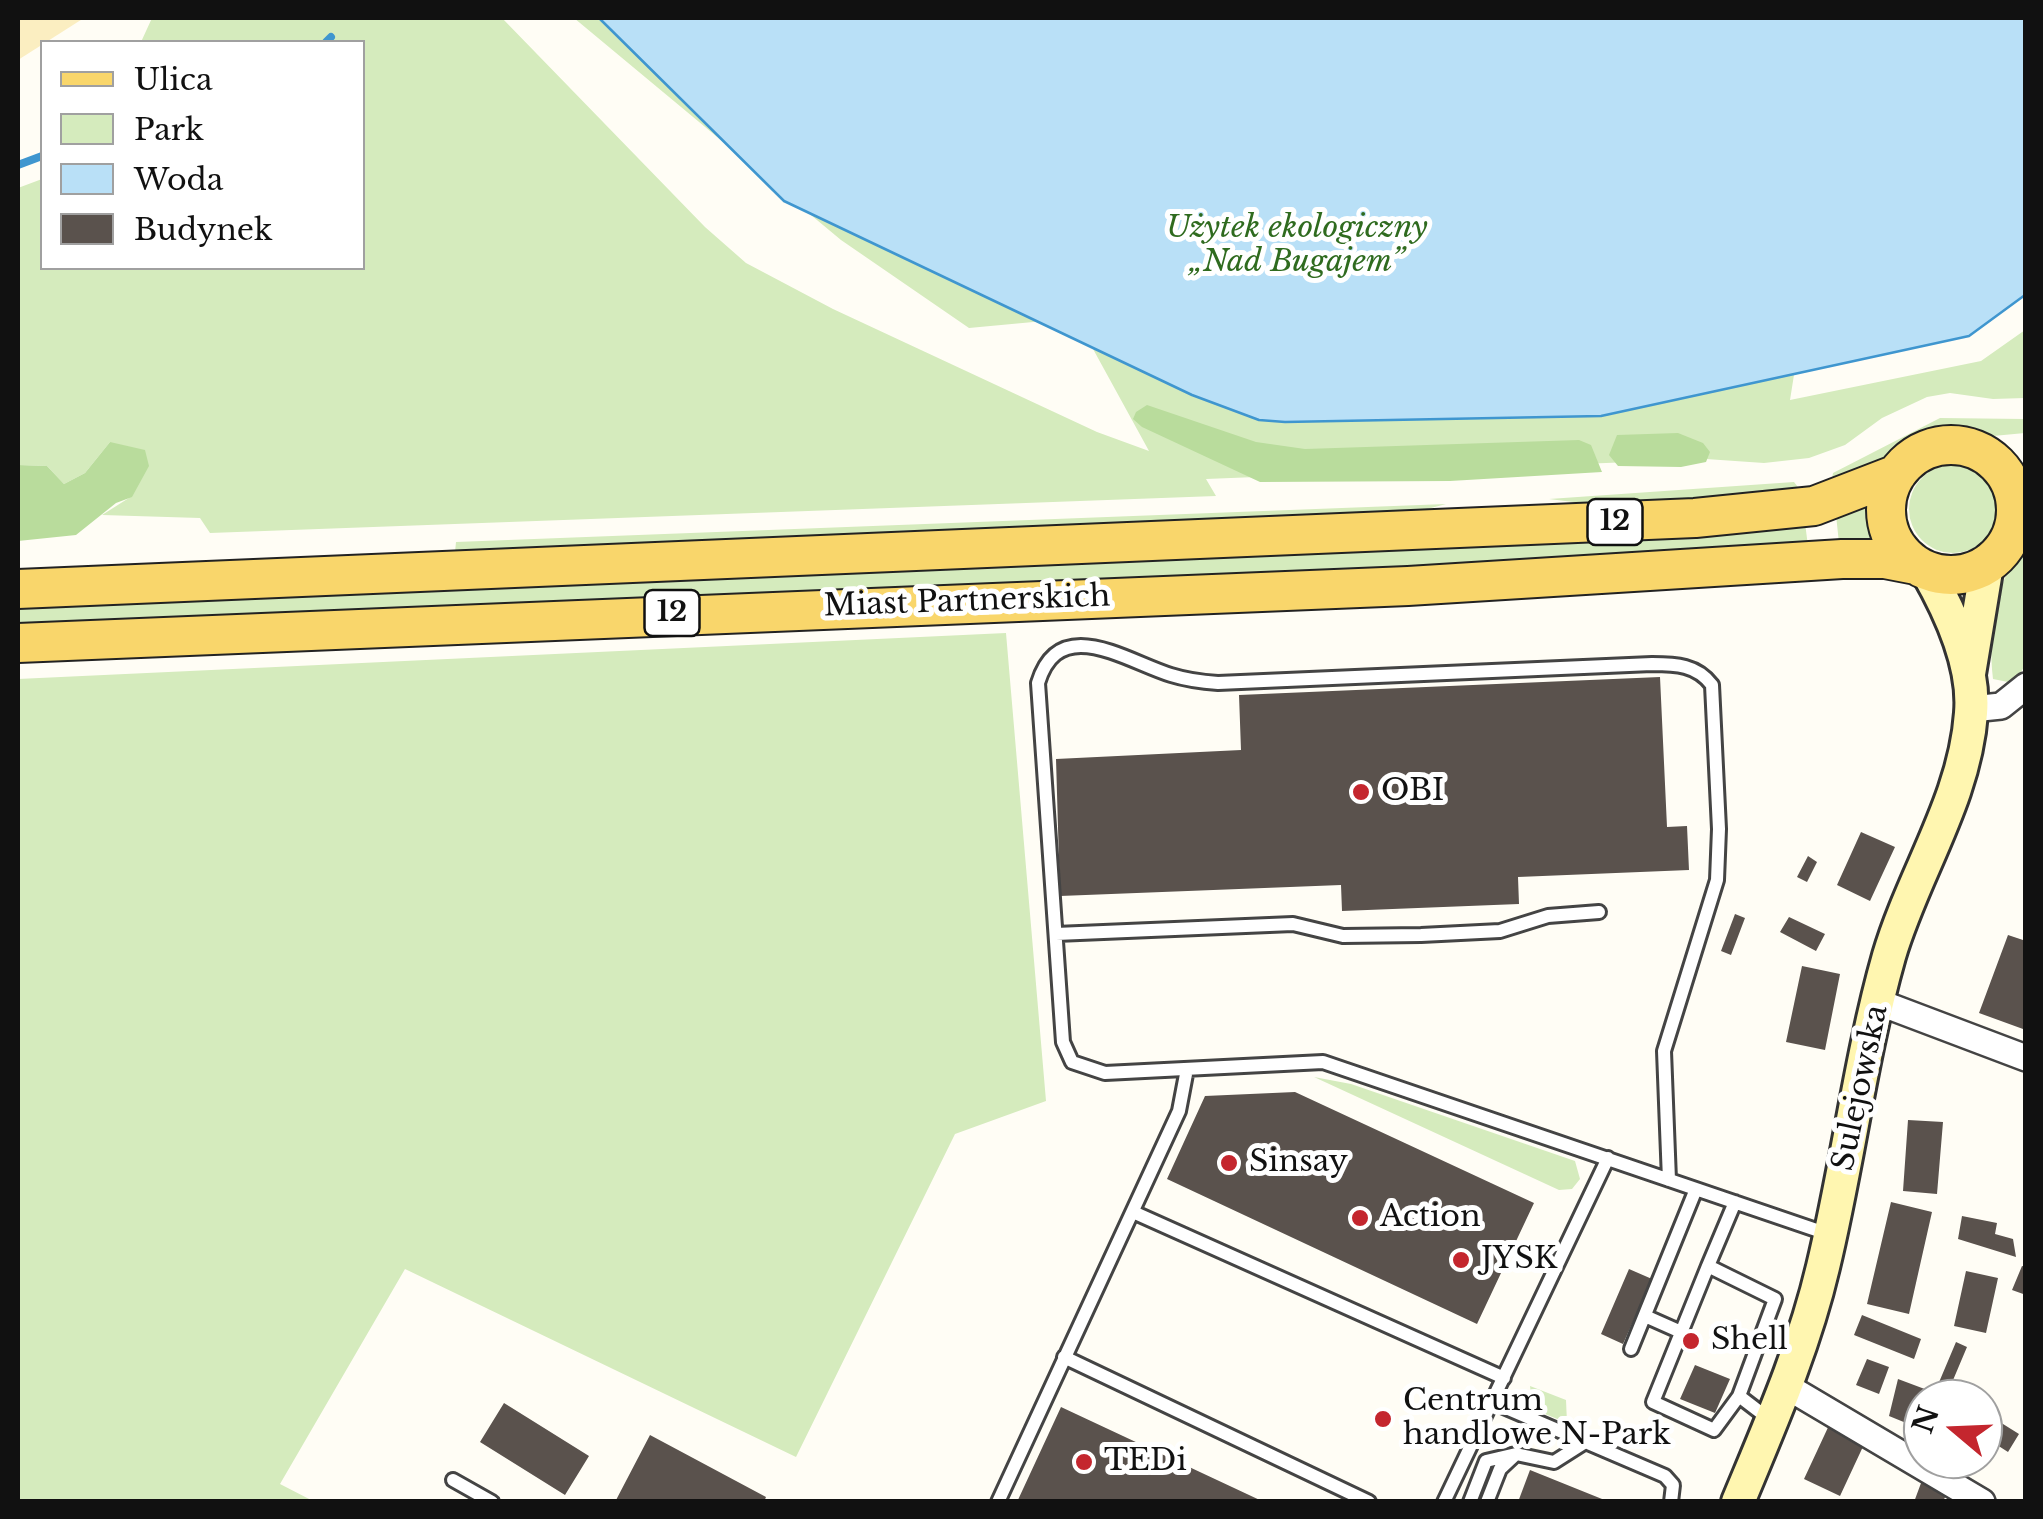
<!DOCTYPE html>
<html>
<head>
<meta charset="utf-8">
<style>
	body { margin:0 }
	#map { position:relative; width:2043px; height:1519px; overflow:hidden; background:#fffdf5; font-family:"Libre Baskerville",serif }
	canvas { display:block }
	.frame { position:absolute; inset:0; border:20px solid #111; pointer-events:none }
	.legend { position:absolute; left:40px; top:40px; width:325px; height:230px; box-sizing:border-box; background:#fff; border:2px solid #a0a0a0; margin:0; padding:12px 18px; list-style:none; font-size:30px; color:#111 }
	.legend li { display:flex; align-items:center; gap:20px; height:50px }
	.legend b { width:50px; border:2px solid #a0a0a0 }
	.north { position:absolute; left:1903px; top:1379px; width:100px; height:100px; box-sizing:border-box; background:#fff; border:2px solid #a0a0a0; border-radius:50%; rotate:289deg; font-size:28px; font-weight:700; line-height:40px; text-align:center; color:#111 }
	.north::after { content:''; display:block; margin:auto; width:35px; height:45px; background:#c4262e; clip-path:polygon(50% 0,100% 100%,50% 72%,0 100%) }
</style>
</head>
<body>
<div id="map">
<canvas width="2043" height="1519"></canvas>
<div class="frame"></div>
<ul class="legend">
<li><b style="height:12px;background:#f9d66b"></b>Ulica</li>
<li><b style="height:28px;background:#d5ebbd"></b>Park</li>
<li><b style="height:28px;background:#b9e0f7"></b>Woda</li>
<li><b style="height:28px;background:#5a524d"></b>Budynek</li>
</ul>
<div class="north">N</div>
</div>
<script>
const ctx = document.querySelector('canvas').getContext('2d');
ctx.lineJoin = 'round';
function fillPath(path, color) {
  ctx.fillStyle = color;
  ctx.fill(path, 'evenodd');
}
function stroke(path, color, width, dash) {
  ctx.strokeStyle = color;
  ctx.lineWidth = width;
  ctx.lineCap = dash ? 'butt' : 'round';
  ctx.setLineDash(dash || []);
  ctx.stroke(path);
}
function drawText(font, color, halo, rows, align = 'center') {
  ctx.font = font + ' "Libre Baskerville",serif';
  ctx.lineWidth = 10;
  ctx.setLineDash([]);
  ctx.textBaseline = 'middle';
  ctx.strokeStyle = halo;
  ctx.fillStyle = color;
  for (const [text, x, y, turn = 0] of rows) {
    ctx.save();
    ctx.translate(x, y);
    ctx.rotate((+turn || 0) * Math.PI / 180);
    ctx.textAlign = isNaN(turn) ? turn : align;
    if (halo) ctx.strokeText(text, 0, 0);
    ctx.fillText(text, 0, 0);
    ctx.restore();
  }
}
const green = new Path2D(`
	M152,18H502L705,227L746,263L833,309L1097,432L1149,451L1076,318L969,328L841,240L574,18H2025L1806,299L1790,400L1981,361L2025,330V398L1993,399L1950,393L1927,397L1882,418L1845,445L1809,458L1764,463L1706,459L1206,479L1216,496L210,533L200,518L102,515L132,496L110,442L85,473L64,484L47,466L18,465V188L42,179V268H362V42H141Z
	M1940,418L2025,419V433L1993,436L1943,427L1905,441L1881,462L1831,485L1833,473Z
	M1909 509a44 44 0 1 1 88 0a44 44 0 1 1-88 0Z
	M1794,482L1801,491C1716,500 1634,512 1549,499Z
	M1446,504L1405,515L455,552L456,542Z
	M1868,505L1874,542L1839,543L1836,515Z
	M1805,523L1808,546L1703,555L18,627V603Z
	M2025,546V666L2013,683L1993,679C1988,629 1993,585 2025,546Z
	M1006,633L1046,1101L955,1134L796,1457L405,1269L280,1484L313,1501H18V679Z
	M1314,1077L1351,1084L1575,1161L1580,1179L1572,1189L1559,1190Z
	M1530,1386L1566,1400L1567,1423L1533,1409Z`);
const forest = new Path2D(`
	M1147,405L1256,442L1305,449L1579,440L1591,445L1602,472L1450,481L1260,482L1142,427L1133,419L1136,412Z
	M1678,433L1703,443L1710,452L1706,462L1681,467L1618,466L1609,455L1617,435Z
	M110,442L145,450L149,466L132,497L116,503L76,535L18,541V465L47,466L64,484L85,473Z`);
const sand = new Path2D(`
	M18,18H84L18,60Z`);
const water = new Path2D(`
	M599,18H2025V295L1969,336L1601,416L1285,422L1259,420L1192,395L784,201Z`);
const stream = new Path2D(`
	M326,42L331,37
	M18,165L42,156`);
const building = new Path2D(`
	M1660,677L1667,827L1687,826L1689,870L1518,877L1519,904L1342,911L1341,885L1060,896L1056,759L1241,750L1239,695Z
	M1861,832L1895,847L1870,901L1837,885Z
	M1808,856L1817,862L1807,882L1797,877Z
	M1735,914L1745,918L1731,955L1721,951Z
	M1789,917L1825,934L1816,951L1780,932Z
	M2008,935L2026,941L2023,1029L1979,1013Z
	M1802,966L1840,974L1825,1050L1786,1042Z
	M1295,1092L1534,1203L1477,1324L1167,1179L1205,1096Z
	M1908,1120L1943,1122L1937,1194L1903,1191Z
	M1891,1202L1932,1212L1909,1314L1867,1304Z
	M1962,1216L1997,1223L1995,1234L2013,1239L2016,1257L1958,1239Z
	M2022,1266L2026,1267V1295L2012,1290Z
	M1629,1269L1652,1279L1623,1344L1601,1334Z
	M1966,1271L1998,1278L1986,1333L1954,1326Z
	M1862,1315L1921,1339L1914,1359L1854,1335Z
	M1956,1342L1967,1347L1948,1392L1937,1387Z
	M1867,1359L1889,1367L1879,1394L1856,1385Z
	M1695,1365L1730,1379L1715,1413L1680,1399Z
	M1898,1379L1930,1391L1916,1427L1889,1416Z
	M504,1403L589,1456L565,1495L480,1442Z
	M1061,1407L1264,1502H1017Z
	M1987,1414L2019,1434L2008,1452L1983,1436Z
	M1831,1421L1867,1438L1840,1496L1804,1479Z
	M650,1435L766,1497L764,1502H615Z
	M1530,1470L1607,1501V1502H1518Z
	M1924,1475L1948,1490L1943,1502H1914Z`);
const service = new Path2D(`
	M1056,934L1293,924L1343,936L1421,935L1500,931L1548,916L1599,912
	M1669,1180L1664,1051L1717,880L1719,829L1712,685C1697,665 1676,664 1652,664L1218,683C1203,682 1187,680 1171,675C1126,661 1059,613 1038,683L1063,1042L1072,1062L1105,1073L1323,1062L1828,1234
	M1133,1212L1504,1378
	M1708,1266L1653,1402L1714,1430L1739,1396L1775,1299L1708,1266L1735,1202
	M1645,1316L1681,1332
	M1631,1349L1696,1189
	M1064,1357L1369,1502
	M1739,1396L1769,1419
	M1492,1402L1665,1476L1673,1485L1671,1502
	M453,1480L492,1502
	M998,1502L1179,1111L1187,1069
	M1444,1502L1608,1158
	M1470,1502L1486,1461L1516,1454
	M1487,1502L1500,1469L1516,1454L1554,1462L1587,1441`);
const minor = new Path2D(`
	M1972,709L2001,706L2026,686
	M1878,1002L2026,1058
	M1786,1386L1982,1502`);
const secondary = new Path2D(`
	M1969,674L1987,565
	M1738,1502C1770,1425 1804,1348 1823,1267C1848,1164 1860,1058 1889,956C1913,874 1965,800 1971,713C1975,666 1950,611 1927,571`);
const primary = new Path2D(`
	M1886 510a65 65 0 1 1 130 0a65 65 0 1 1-130 0Z
	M18,589L1695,518L1814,506L1897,474
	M18,643L1408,586L1842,559H1885L1916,565`);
const markers = [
	[1361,792,10,"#c4262e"],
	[1229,1163,10,"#c4262e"],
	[1360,1218,10,"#c4262e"],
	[1461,1260,10,"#c4262e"],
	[1691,1341,10,"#c4262e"],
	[1383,1419,10,"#c4262e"],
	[1084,1462,10,"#c4262e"]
];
const shields = [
	[1615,522,55],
	[672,613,55]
];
const shieldNames = [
	["12",1615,522],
	["12",672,613]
];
const parkNames = [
	["Użytek ekologiczny",1297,229],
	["„Nad Bugajem”",1297,263]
];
const streetNames = [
	["Miast Partnerskich",967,602,-2],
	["Sulejowska",1861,1088,-78]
];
const poiNames = [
	["OBI",1381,792],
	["Sinsay",1249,1163],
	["Action",1380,1218],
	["JYSK",1481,1260],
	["Shell",1711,1341],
	["Centrum",1403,1402],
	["handlowe N-Park",1403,1436],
	["TEDi",1104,1462]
];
fillPath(green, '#d5ebbd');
fillPath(forest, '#b9dc9c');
fillPath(sand, '#fbeec1');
fillPath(water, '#b9e0f7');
stroke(water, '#3f96cf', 2.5);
stroke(stream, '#3f96cf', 8);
fillPath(building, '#5a524d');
stroke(service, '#444', 18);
stroke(minor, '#444', 30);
stroke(secondary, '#333', 38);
stroke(primary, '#222', 42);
stroke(service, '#fff', 12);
stroke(minor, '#fff', 25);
stroke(secondary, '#fff6b0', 32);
stroke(primary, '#f9d66b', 38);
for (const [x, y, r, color] of markers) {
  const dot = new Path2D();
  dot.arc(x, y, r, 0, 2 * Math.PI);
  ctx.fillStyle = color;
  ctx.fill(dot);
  stroke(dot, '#fff', 4);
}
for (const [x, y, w] of shields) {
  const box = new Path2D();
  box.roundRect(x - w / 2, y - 23, w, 46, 8);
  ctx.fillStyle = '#fff';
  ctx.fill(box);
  stroke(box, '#111', 2.5);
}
drawText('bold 28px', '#111', null, shieldNames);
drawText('italic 30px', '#2f6b1f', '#fff', parkNames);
drawText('30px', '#111', '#fff', streetNames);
drawText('30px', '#111', '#fff', poiNames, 'left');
</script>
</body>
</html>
